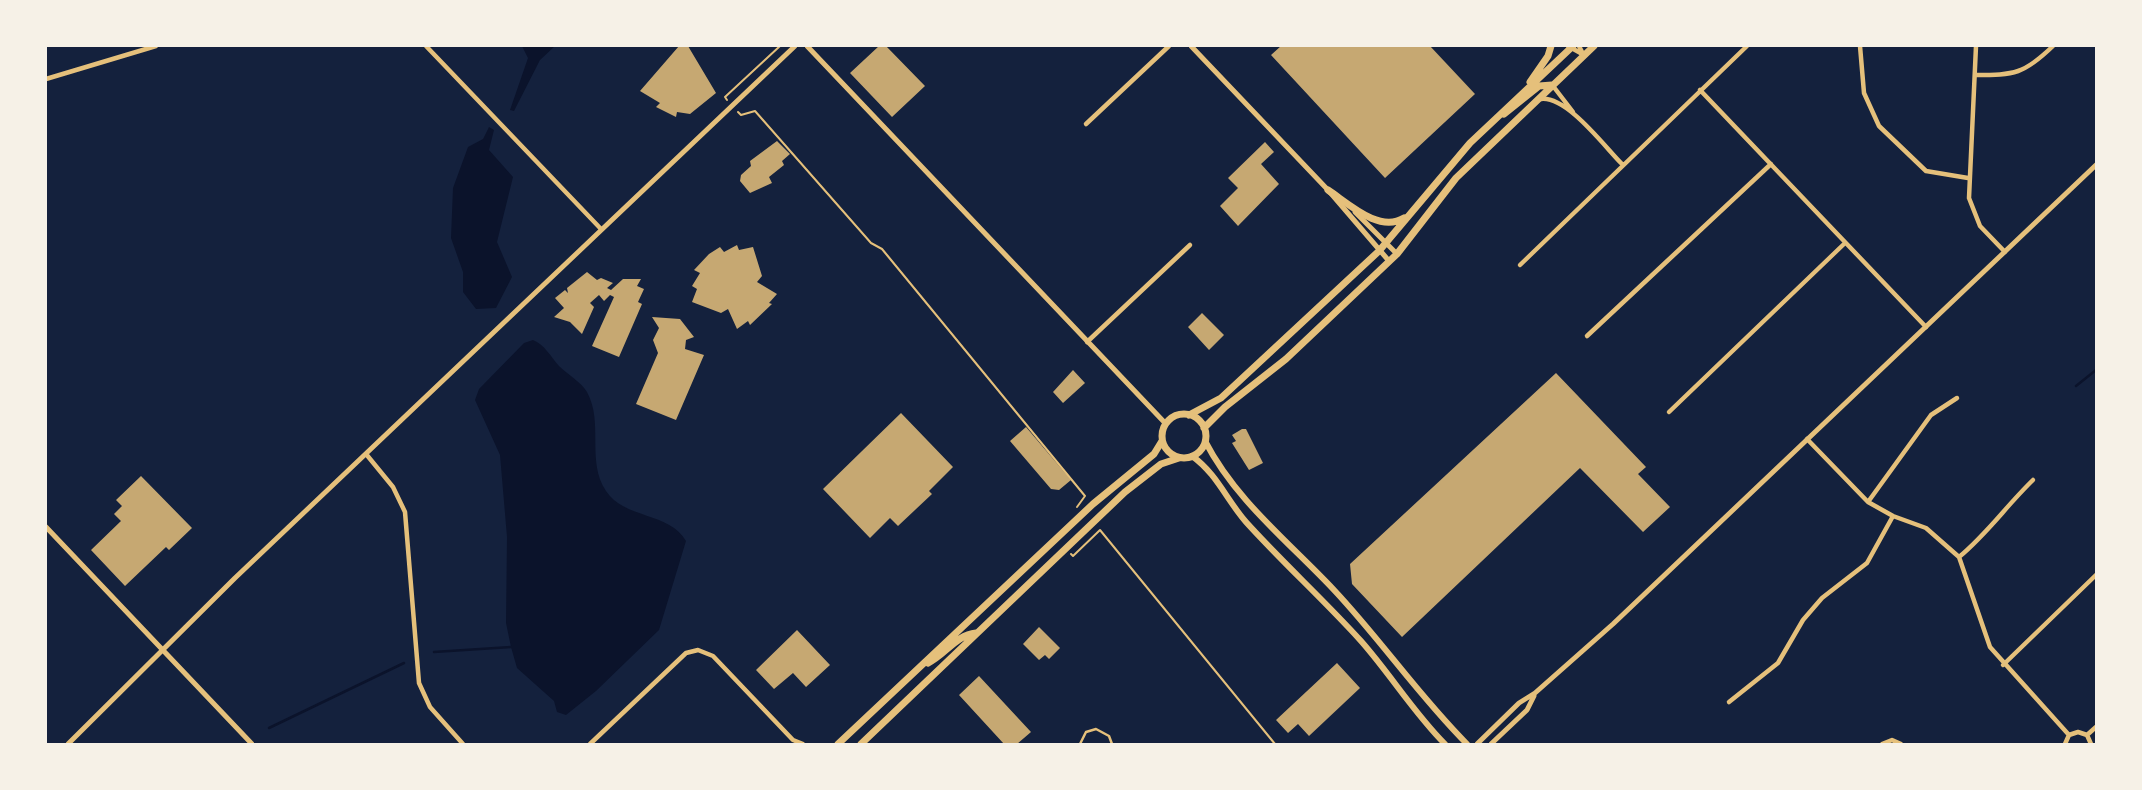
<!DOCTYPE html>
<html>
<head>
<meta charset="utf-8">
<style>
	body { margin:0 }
	#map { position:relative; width:2142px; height:790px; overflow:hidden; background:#14213d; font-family:"Nunito Sans",sans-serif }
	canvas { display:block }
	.frame { position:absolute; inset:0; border:47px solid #f6f1e7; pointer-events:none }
</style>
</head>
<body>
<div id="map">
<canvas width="2142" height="790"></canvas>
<div class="frame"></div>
</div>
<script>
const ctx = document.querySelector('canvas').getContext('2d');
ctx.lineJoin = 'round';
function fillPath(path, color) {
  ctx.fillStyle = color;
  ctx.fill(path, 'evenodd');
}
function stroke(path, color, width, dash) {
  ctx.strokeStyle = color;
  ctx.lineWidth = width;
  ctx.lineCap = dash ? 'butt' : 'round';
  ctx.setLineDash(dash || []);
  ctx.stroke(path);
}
const water = new Path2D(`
	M522,46H555L540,60L514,111L510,110L528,58Z
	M489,127L494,130L489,150L513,177L497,242L512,277L496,308L476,309L463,292V272L451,238L453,188L468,147L483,139Z
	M533,340C544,344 551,357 559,366C567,374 581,382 587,392C604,423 586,461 606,491C624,519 670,512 686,541L659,630L596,691L566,715L557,712L554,701L517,668L511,647L506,623L507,537L500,455L475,400L479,389L524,343Z`);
const stream = new Path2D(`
	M2076,386L2096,370
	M434,652L511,647
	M269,728L404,663`);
const building = new Path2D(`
	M679,46H688L716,93L690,114L677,112L676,117L656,107L660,103L640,91Z
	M879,46H886L925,86L892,117L850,73Z
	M1281,46H1430L1475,94L1385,178L1271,55Z
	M777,141L790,154L782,161L784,165L769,177L772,183L750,193L740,181L741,175L751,166L750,161Z
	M1265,142L1274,152L1261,164L1279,184L1238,226L1220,206L1238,188L1228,178Z
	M737,245L739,250L753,247L762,276L757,282L777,294L769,303L772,304L750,325L748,321L737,329L728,309L721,313L692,302L697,289L692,286L700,273L694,270L709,254L720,247L724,252Z
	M587,272L597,280L601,278L613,283L607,288L611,290L623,279H641L637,286L644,289L638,302L642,304L619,357L592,346L614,297L610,295L604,301L599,295L590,303L594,307L582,334L570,322L554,317L564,308L555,298L565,290L568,293L567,288Z
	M1202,313L1224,335L1209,350L1188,327Z
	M652,317L680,319L694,337L686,340L685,349L704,355L676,420L636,404L658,353L653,340L659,328Z
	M1073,370L1085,383L1063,403L1053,392Z
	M1556,373L1646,467L1638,474L1670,507L1643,532L1580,468L1402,637L1352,584L1350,564Z
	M901,413L953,467L929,491L932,494L898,526L890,518L870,538L823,489Z
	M1026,427L1071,480L1059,490L1051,489L1010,441Z
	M1242,429H1246L1263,463L1249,470L1232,443L1236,441L1232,435Z
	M141,476L192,528L169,550L166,547L125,586L91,550L121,521L114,514L122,506L116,500Z
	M1039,627L1060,648L1049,659L1045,655L1039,660L1023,644Z
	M797,630L830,665L806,687L793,673L774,689L756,670Z
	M1337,663L1360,688L1309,736L1298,724L1288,733L1276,720Z
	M979,676L1031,732L1017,744H1004L959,695Z`);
const path = new Path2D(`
	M727,100L725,97L780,46
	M738,112L741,115L755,111L871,243L882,249L1085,496L1077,507
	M1071,554L1073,556L1100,530L1275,744`);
const service = new Path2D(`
	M1080,744L1086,732L1096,729L1109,736L1112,744`);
const minor = new Path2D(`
	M426,46L601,229
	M1568,46L1584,55
	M1579,46L1583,54
	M1860,46L1864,93L1879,126L1926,171L1968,178
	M1976,46L1969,198L1980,226L2005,252
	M1975,75C2015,75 2024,74 2053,46
	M46,79L156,46
	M1553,86L1573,112
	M1700,90L1926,327
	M1541,99C1567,96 1604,146 1622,164
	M1086,124L1169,46
	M1520,265L1747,46
	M1587,336L1771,164
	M1087,342L1190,245
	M1669,412L1845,243
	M1807,439L1868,502L1893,516L1926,528L1959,557L1990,647L2069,735
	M366,454L393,487L405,512L419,683L430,707L463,744
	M1868,502L1931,415L1957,398
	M1959,557C1987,534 2007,505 2033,480
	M2003,665L2096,575
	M1729,702L1778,663L1803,620L1822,598L1867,563L1893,516
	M2087,735L2096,727
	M590,744L686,653L698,650L713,656L793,740L803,744
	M1882,744L1892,740L1901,744
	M2065,744L2069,735L2078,732L2087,735L2091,744`);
const tertiary = new Path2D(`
	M807,46L1166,424
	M1191,46L1328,190L1389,261
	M1355,212L1397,254
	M46,527L252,744
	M68,744L235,578L795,46
	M1477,744L1519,703L1535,693L1613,624L2096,165
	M1491,744L1527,710L1534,696`);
const secondary = new Path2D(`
	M1205,441C1236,501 1289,542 1334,590C1381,640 1419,696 1467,744
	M1192,456C1217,474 1226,499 1246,522C1283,563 1324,600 1361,641C1391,675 1414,713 1445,744`);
const primary = new Path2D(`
	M1530,82L1548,56L1551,46
	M1504,114L1539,86L1552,85
	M1328,190C1349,204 1379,233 1404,218
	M1162 436a22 22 0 1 1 44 0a22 22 0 1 1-44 0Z
	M1189,415L1221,398L1379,251L1470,143L1573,46
	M1204,428L1225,407L1286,359L1397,254L1456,178L1594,46
	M928,663C946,654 956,635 976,633
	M838,744L1093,504L1154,454L1162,441
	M861,744L1125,492L1161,464L1179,458`);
fillPath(water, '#0b132b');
stroke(stream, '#0b132b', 2.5);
fillPath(building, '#c6a872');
stroke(path, '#e5c07b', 2);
stroke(service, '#e5c07b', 2.5);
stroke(minor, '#e5c07b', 4.5);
stroke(tertiary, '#e5c07b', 5);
stroke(secondary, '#e5c07b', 6);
stroke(primary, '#e5c07b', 7);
</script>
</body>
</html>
